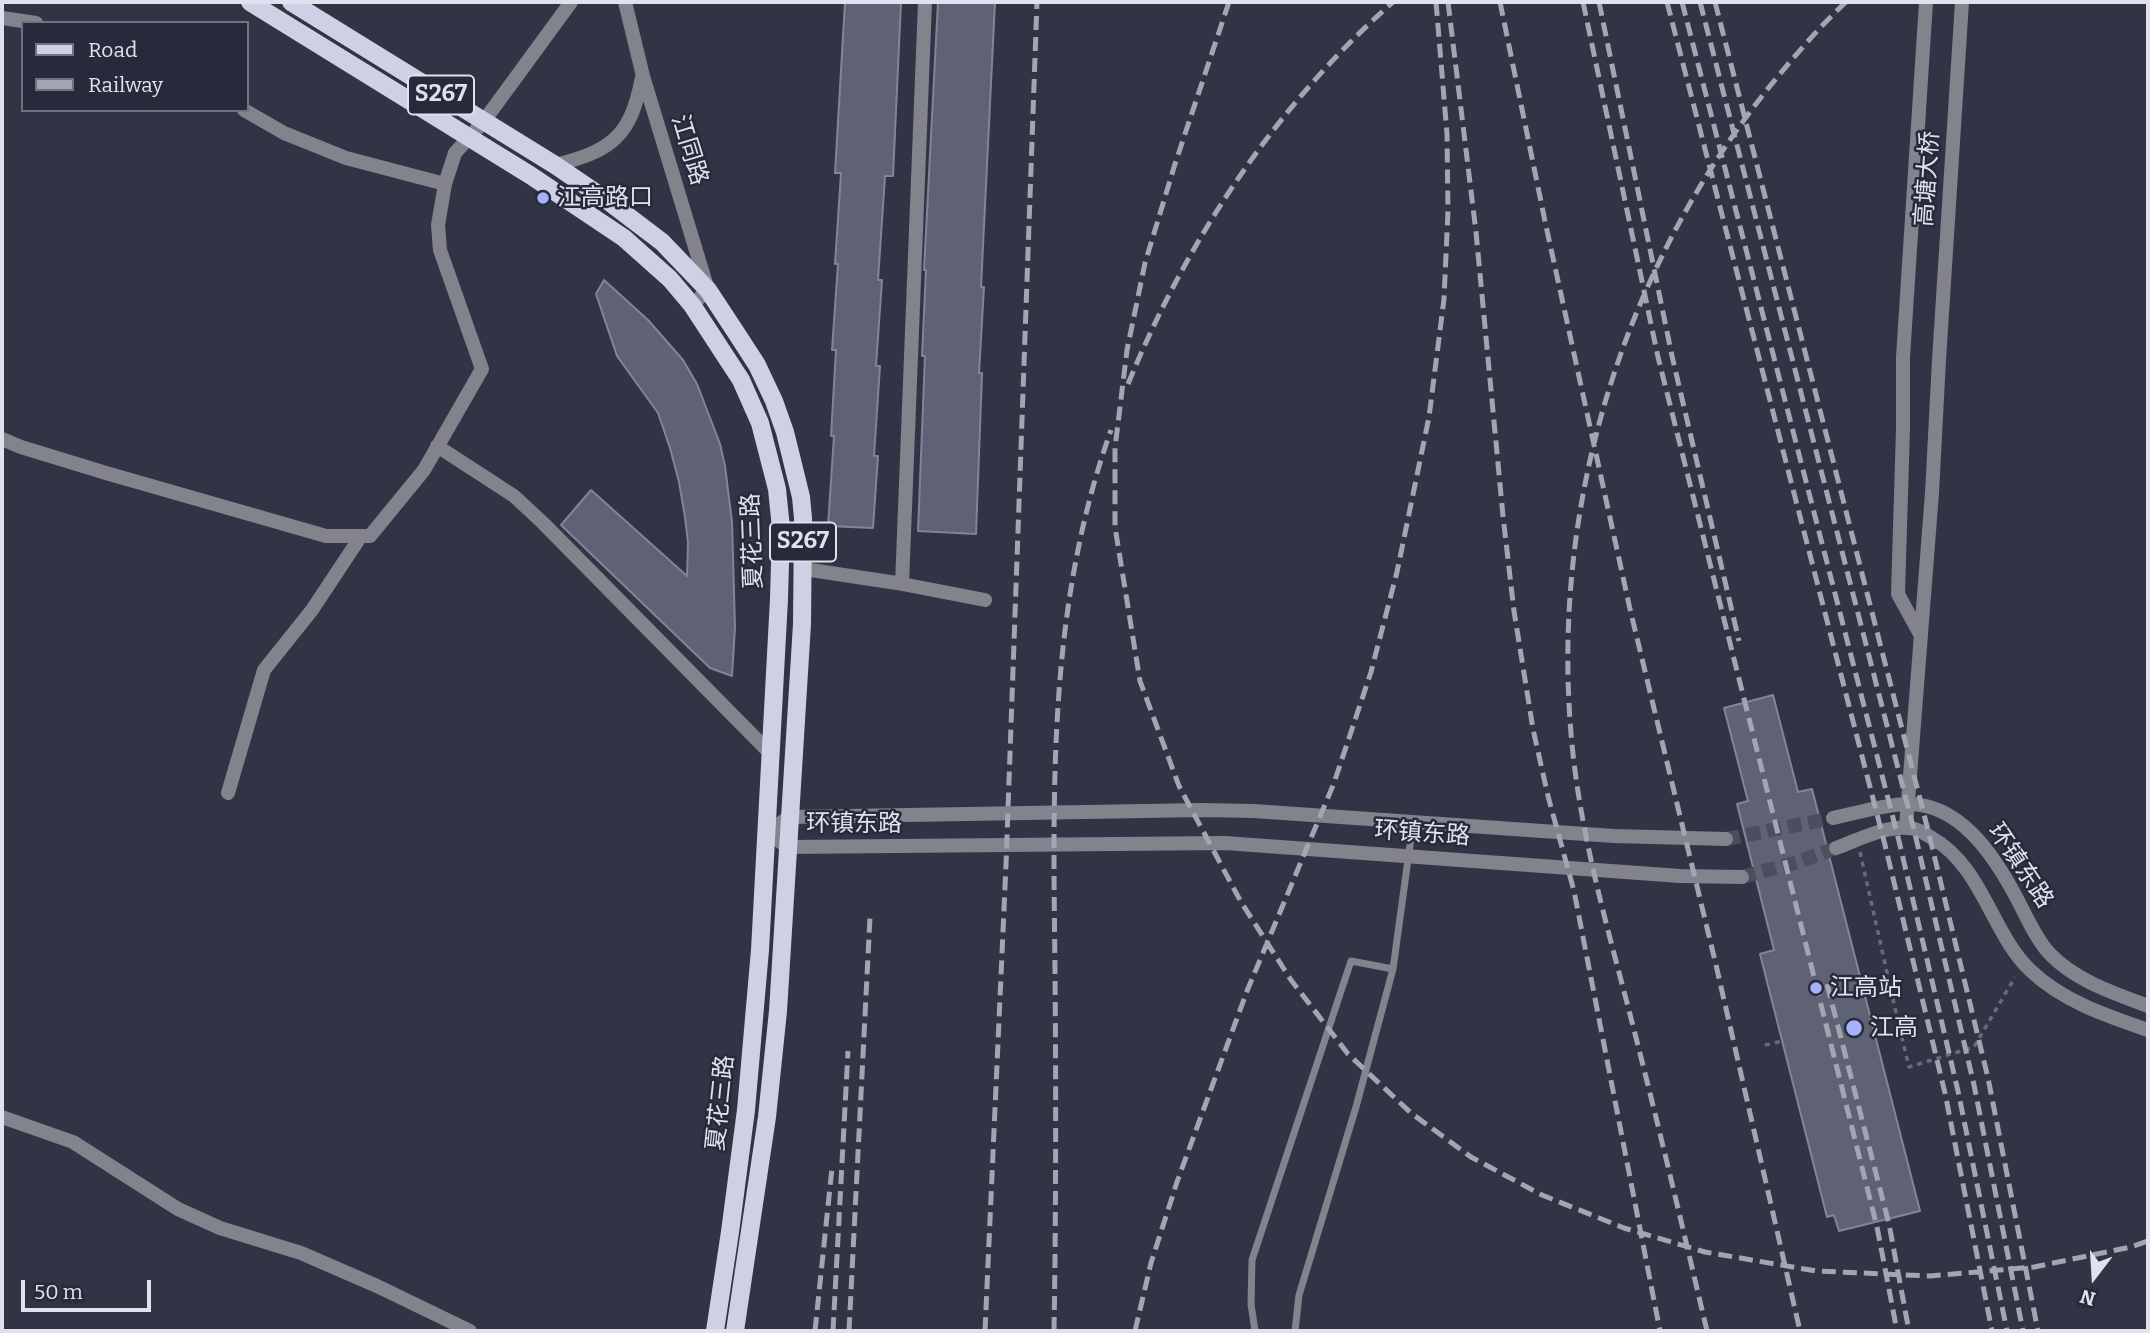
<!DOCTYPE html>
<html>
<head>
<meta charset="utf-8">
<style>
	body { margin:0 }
	#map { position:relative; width:2150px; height:1333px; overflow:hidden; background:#313445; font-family:Bitter,serif }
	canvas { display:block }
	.frame { position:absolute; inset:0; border:4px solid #dfe1ec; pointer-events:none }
	.legend { position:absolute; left:21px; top:21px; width:228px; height:91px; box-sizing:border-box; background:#272a3a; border:2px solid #717381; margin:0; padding:9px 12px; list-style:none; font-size:21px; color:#dfe1ec }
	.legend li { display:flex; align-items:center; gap:14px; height:35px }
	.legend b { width:35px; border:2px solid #717381 }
	.north { position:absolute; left:2059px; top:1242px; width:70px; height:70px; -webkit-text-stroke:5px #272a3a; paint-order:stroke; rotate:197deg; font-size:19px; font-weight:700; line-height:28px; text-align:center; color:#dfe1ec }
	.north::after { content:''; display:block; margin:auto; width:24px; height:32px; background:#dfe1ec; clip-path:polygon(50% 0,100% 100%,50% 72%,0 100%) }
	.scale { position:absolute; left:21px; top:1280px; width:130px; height:32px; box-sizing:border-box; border:4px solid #dfe1ec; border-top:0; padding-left:9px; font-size:21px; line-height:24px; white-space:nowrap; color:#dfe1ec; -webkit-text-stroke:5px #272a3a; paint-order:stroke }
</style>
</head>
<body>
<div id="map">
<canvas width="2150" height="1333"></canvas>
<div class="frame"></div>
<ul class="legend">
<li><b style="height:9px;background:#ced1e3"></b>Road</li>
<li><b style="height:9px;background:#a3a5b3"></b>Railway</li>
</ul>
<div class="north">N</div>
<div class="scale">50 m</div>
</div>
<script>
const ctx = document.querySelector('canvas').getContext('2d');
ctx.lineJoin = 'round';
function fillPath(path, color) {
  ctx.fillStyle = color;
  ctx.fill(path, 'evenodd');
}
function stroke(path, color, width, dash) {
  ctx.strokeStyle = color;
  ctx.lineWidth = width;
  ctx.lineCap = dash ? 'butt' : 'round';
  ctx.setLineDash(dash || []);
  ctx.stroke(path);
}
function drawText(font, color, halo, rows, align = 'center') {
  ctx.font = font + ' Bitter,"Noto Sans SC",serif';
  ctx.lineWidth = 5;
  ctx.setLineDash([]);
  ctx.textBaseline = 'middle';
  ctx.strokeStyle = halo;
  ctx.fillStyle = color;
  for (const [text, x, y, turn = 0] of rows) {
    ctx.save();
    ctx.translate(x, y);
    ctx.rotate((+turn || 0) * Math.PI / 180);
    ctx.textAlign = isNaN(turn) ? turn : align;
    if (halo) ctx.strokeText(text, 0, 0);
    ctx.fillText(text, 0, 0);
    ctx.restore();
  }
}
const building = new Path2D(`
	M845,2H901L893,176H885L878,280H882L876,366H880L874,456H878L873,528L828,526L834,436H831L836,350H832L838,264H835L841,173H835Z
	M938,2H995L981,287H984L979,373H982L976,534L918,531L925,356H922L926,270H924Z
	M604,280L648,320L683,360L697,384L720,444L725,466L732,522L735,627L732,676L710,668L561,525L591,490L687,576L688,543L685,517L679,482L670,448L658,413L617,356L596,294Z
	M1773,695L1798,792L1812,789L1920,1211L1839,1231L1834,1215L1827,1217L1760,954L1774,950L1737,804L1748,801L1724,708Z`);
const tertiaryTunnel = new Path2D(`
	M1726,839L1833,818
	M1742,877L1798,862L1836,848`);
const path = new Path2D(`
	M1860,852L1897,1017L1872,1023
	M1897,1017L1909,1067L1974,1047L2015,977
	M1765,1045L1782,1041`);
const service = new Path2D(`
	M1255,1331L1251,1304L1252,1260L1351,961L1393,969
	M1295,1331L1299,1295L1356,1107L1393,969L1413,823`);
const minor = new Path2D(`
	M2,18L36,23
	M244,110L284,133L346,158L445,184
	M2,439L21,447L106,473L326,536H370L424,470L482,369L440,250L438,225L445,184L455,153L484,121L571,2
	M437,446L514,496L543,523L771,754
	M804,569L897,583L985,600
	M902,584L925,2
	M228,793L264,670L312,610L361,536
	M2,1117L73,1142L178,1209L220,1228L301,1253L377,1286L470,1331`);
const tertiary = new Path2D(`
	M625,2L643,76L708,290L692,305
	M555,165C612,151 631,136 642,77
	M1921,636L1898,594L1903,428V357L1926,2
	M1833,818C1857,813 1882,805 1907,804C1959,803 1993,854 2015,895C2025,913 2036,940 2050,954C2076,981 2114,993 2148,1006
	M1906,827L1932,493L1939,360L1962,2
	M1726,839L1614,836L1254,811L1203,810L789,817L767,833L788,847L1225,843L1680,876L1742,877
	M1836,848C1858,840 1884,826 1908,828C1917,828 1924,833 1932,838C1982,866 1992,934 2030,970C2062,1001 2107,1016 2148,1030`);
const primary = new Path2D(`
	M250,2L530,175L624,238L670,279L692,305L741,380L760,423L777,489L781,528L779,599L760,950L746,1110L730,1232L715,1331
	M291,2L555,165L608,201L662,242L708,290L735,331L757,365L774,401L785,432L801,497L803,518L802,624L778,1011L767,1117L735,1331`);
const rail = new Path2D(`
	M1229,2L1175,164L1145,263L1127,350L1115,448V527L1140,681L1179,786L1241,902L1291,980L1348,1054L1411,1113L1471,1157L1542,1195L1624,1228L1705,1252L1816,1271L1930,1276L2034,1267L2131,1247L2148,1241
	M1448,2L1476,232L1503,516L1514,611L1533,729L1548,796L1574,891L1660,1331
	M1500,2L1546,226L1630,609L1716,965L1800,1331
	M1583,2L1658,357L1877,1227L1897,1331
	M1599,2L1672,356L1739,641
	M1667,2L1885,845L1945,1093L1992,1331
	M1682,2L1899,841L1958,1091L2007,1331
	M1700,2L1915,834L1974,1085L2023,1331
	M1715,2L1928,830L1988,1078L2038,1331
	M1128,384C1187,240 1276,105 1393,2
	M1827,984L1889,1224L1909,1331
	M815,1331L832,1168
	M833,1331L848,1051
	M849,1331L870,917
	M985,1331L1006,865L1037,2
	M1054,1331C1056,1211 1056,1091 1055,970C1053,785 1048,607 1111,430
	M1135,1331L1151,1263L1177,1182L1247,991L1334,783L1371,672L1397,572L1429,417L1444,299L1448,211L1447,134L1436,2
	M1707,1331C1683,1229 1659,1127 1633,1026C1610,936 1583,846 1573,754C1547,516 1620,273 1770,86C1794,57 1818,28 1846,2`);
const markers = [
	[543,198,7,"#a6b1fc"],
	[1816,988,7,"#a6b1fc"],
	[1854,1028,9,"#a6b1fc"]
];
const shields = [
	[441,95,66],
	[803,542,66]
];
const shieldNames = [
	["S267",441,95],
	["S267",803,542]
];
const streetNames = [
	["江同路",689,150,73],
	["高塘大桥",1928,179,-86],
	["夏花三路",753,541,-92],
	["环镇东路",854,824],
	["环镇东路",1422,834,4],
	["环镇东路",2020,866,56],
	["夏花三路",721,1103,-84]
];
const poiNames = [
	["江高路口",557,198],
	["江高站",1830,988],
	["江高",1870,1028]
];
fillPath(building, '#5e6274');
stroke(building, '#818598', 2);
stroke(tertiaryTunnel, '#4b4e5e', 14, [14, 7]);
stroke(path, '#696b7a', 3.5, [5, 5]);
stroke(service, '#82838c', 7);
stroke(minor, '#82838c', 14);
stroke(tertiary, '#82838c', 14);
stroke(primary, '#ced1e3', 18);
stroke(rail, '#a3a5b3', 5, [14, 7]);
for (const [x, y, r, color] of markers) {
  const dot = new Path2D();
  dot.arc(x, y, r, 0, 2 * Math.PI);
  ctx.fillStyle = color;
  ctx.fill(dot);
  stroke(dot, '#272a3a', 2.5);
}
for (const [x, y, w] of shields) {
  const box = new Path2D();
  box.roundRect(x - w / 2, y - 19.5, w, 39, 5);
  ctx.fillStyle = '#272a3a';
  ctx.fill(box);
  stroke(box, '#dfe1ec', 2);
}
drawText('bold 23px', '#dfe1ec', null, shieldNames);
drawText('24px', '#dfe1ec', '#272a3a', streetNames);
drawText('24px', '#dfe1ec', '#272a3a', poiNames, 'left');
</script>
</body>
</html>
